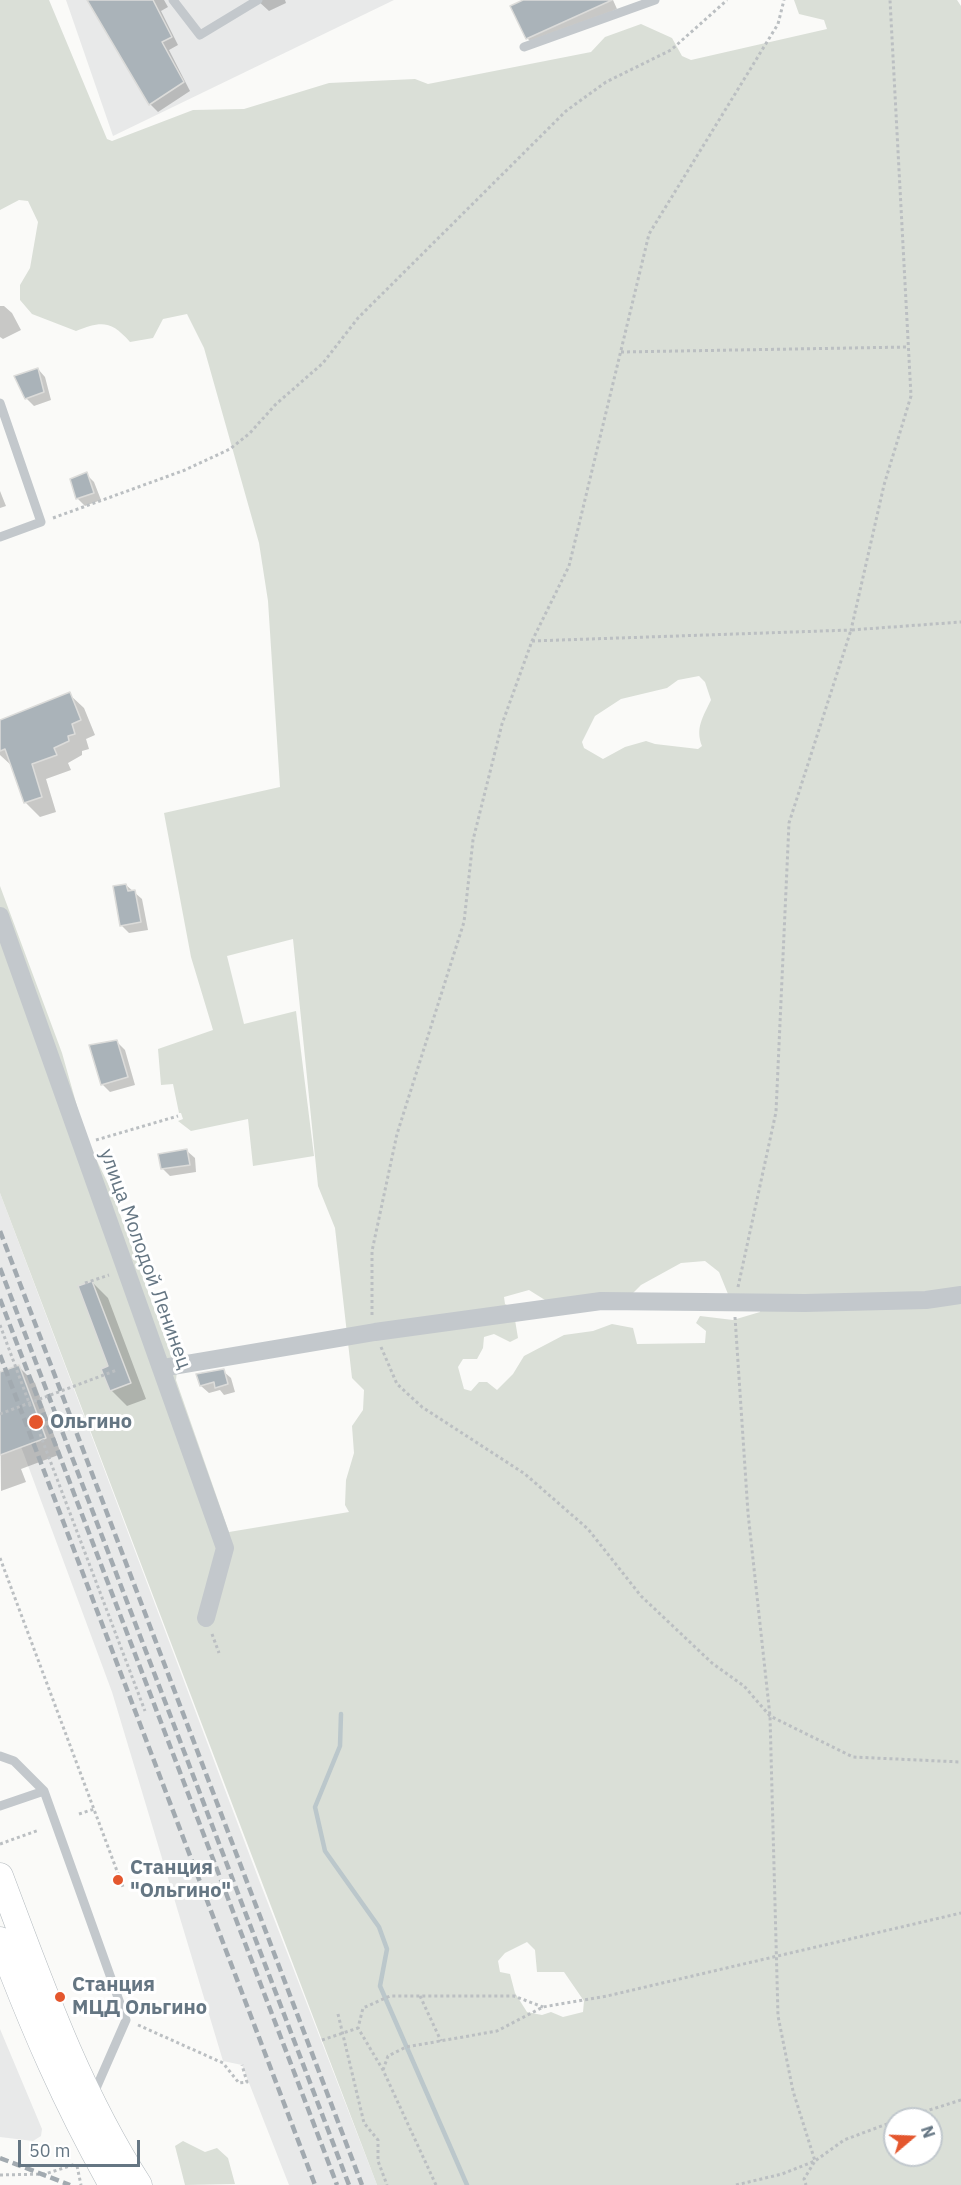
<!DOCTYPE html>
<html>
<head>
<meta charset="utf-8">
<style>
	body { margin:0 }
	#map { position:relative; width:961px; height:2185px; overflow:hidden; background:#fafaf8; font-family:"IBM Plex Sans",sans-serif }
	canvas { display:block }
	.north { position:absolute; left:883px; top:2107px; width:60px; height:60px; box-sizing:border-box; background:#fff; border:2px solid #c1c8cd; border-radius:50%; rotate:71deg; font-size:16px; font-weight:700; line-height:24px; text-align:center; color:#657683 }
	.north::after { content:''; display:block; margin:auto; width:21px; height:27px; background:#e4572e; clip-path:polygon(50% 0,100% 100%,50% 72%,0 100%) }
	.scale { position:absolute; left:18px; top:2140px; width:122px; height:27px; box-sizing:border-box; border:3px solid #657683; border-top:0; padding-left:8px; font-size:18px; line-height:21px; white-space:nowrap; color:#657683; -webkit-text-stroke:4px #fff; paint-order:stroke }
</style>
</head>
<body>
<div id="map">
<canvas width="961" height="2185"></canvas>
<div class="north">N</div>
<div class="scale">50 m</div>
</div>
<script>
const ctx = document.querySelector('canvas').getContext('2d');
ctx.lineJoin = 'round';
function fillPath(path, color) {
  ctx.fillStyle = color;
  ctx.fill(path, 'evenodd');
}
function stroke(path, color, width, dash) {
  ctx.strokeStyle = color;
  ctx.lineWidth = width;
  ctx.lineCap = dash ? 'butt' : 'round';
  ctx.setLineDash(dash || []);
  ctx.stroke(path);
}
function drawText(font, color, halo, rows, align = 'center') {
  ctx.font = font + ' "IBM Plex Sans",sans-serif';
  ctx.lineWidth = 6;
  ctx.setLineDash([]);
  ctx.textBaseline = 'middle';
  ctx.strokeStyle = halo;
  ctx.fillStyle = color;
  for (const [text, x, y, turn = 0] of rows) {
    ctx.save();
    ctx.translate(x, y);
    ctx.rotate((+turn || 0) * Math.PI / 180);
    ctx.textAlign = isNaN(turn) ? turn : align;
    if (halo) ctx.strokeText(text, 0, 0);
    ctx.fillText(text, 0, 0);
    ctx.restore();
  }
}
const built = new Path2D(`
	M66,0H394L113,136Z
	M0,1193L259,1880L377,2185H289L242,2065L223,2061L112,1692L0,1390Z
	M0,2029L42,2129L41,2136L33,2141L0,2137Z`);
const green = new Path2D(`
	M0,0H49L107,139L112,141L193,110L244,109L329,83L415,79L428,84L591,52L605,37L641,24L672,38L682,56L691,60L827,29L824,20L799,14L794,0H957L961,6V2185H377L0,1193V886L62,1053L86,1138L112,1192L172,1358L177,1371L176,1380L229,1532L349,1512L345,1505L346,1480L354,1453L352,1426L363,1410L364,1390L352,1378L335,1228L318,1186L293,939L227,956L244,1024L296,1011L314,1156L253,1166L248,1119L191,1131L178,1121L183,1119L181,1113H179L173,1084L161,1085L158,1049L213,1030L191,957L164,813L280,787L268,601L259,543L204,348L187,314L163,319L153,338L130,342C111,320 101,321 76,331L32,314L20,300V285L30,268L38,222L28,201L19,200L0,210ZM699,676L705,682L711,700C703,717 695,728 702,746L698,749L655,744L646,741L625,747L603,759L584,748L582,742L595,716L621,699L667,688L678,680ZM705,1261L719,1272L728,1294L759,1301L760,1312L733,1320L700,1316L696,1323L706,1331L705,1343L637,1344L633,1328L612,1324L593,1331L564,1335L524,1356L513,1374L497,1390L487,1382H479L471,1391L464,1389L458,1367L463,1359H477L483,1348L484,1337L494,1334L510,1342L518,1338L513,1308L505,1304L504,1297L529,1290L545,1300L632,1294L641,1285L681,1263ZM527,1942L535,1950L537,1972H564L584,2001L583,2012L563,2017L551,2012L542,2015L527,2012L515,1993L510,1974L500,1972L498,1961L505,1953ZM895,2119H931V2155H895Z
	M183,2141L205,2152L217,2148L228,2158L235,2184L185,2185L175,2146Z`);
const shadow = new Path2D(`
	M92,0H164L168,7L161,11L178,45L169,50L190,91L158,112L150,104Z
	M257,0H285L286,3L269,11Z
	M527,0H613L617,9L535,46L527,38Z
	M0,306H4L12,313L21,330L3,339L0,337Z
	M38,369L45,377L51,400L34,406L26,398Z
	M86,474L94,482L101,500L85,506L77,498Z
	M0,491L6,506L0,508Z
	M69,694L84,708L95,735L86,739L89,749L82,751V755L68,763L71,770L46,779L56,812L40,817L26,803L12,766L0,755V721Z
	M126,885L142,899L148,930L129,933L121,925Z
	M103,1042L105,1045L117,1042L125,1050L135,1085L110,1092L102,1084L91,1046Z
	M187,1151L195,1158L196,1172L170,1176L162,1168Z
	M92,1282L108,1298L146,1399L127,1406L111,1390L110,1367Z
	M19,1367L35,1383L61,1454L21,1469L26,1482L1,1491L0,1374Z
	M223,1371L231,1378L235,1392L224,1395L220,1390L209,1393L201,1386Z`);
const stream = new Path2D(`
	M341,1714L340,1746L315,1807L325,1851L379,1927L387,1949L380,1986L467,2185`);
const building = new Path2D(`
	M87,0H153L172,37L162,42L184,82L149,105Z
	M523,0H612L526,39L510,6Z
	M38,368L44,392L25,399L14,376Z
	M87,472L94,493L76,499L70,479Z
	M70,692L81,720L72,724L75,734L68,736L69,741L54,748L57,755L32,764L42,797L24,803L5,749L0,751V720Z
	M126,884L128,891L135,890L141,922L120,926L113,886Z
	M117,1040L128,1077L101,1085L89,1045Z
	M187,1149L190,1165L161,1169L158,1154Z
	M92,1281L131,1383L110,1391L101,1369L108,1366L78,1286Z
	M19,1365L46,1438L0,1455V1372Z
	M224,1369L228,1384L215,1388L214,1382L200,1386L196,1374Z`);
const path = new Path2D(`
	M621,352L908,347
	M53,518L185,470L230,449L250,433L275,405L323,363L358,318L566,111L606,82L671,50L727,0
	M532,641L851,630L884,485L911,396L890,0
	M96,1140L178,1116
	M85,1283L109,1275
	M738,1287L776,1112L789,823L851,630L961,622
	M372,1315V1251L397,1134L464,922L473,840L502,724L532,641L569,566L649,234L778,24L784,0
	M735,1317L748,1513L770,1716L778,2016L793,2091L815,2161L804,2179L806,2185
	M0,1325L31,1408
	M381,1347L397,1384L422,1407L525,1474L588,1529L641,1596L712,1663L744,1686L770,1716L853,1757L961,1762
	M40,1434L145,1711
	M0,1558L123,1887
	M212,1634L219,1653
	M79,1814L94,1809
	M0,1844L39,1830
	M420,1996L441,2041
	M338,2014L364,2123L378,2140V2161L387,2185
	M138,2025L223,2063L239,2083L247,2082L242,2065
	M322,2040L358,2028
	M383,2070L388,2056L406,2047L497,2031L543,2007L607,1996L961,1913
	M901,2119L961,2100
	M77,2166L81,2185
	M0,2175L45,2174L76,2164
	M436,2185L383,2070L358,2028L363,2008L390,1996H514L543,2007
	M736,2185L782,2174L815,2161L844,2140L895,2121`);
const lane = new Path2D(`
	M173,0L200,35L258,0
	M524,47L655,0
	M0,403L41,522L0,537
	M0,1756L14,1761L44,1791L126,2020L94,2093
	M0,1806L44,1791`);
const street = new Path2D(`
	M0,916L225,1548L206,1618
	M162,1368L375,1332L601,1301L805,1303L926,1300L961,1295`);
const secondary = new Path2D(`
	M0,1876C40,1982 77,2089 139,2185
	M0,1940C33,2027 66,2104 112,2185`);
const rail = new Path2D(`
	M0,1231L362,2185
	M0,1268L349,2185
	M0,1299L337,2185
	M0,1355L315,2185
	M0,2158L70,2185`);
const pathBridge = new Path2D(`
	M0,1414L117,1370`);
const markers = [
	[36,1422,8,"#e4572e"],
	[118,1880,6,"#e4572e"],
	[60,1997,6,"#e4572e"]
];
const streetNames = [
	["улица Молодой Ленинец",145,1259,70]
];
const poiNames = [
	["Ольгино",50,1422],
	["Станция",130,1868],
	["\"Ольгино\"",130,1891],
	["Станция",72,1985],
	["МЦД Ольгино",72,2008]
];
fillPath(built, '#e8e9e9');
fillPath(green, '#dadfd7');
fillPath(shadow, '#0003');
stroke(stream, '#bbc7cb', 4.5);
fillPath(building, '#aab3b9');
stroke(building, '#dcdcda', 1.5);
stroke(secondary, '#b3babf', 27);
stroke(path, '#bbbfc2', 3, [3, 3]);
stroke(lane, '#c3c8cc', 9);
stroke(street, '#c3c8cc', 18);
stroke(secondary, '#fff', 26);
stroke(rail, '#a2aab0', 4.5, [9, 4.5]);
stroke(pathBridge, '#bbbfc2', 3, [3, 3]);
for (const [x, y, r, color] of markers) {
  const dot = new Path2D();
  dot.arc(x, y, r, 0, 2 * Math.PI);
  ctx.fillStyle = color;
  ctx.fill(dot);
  stroke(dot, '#fff', 2);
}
drawText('20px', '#657683', '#fff', streetNames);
drawText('bold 20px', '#657683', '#fff', poiNames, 'left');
</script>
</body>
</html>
